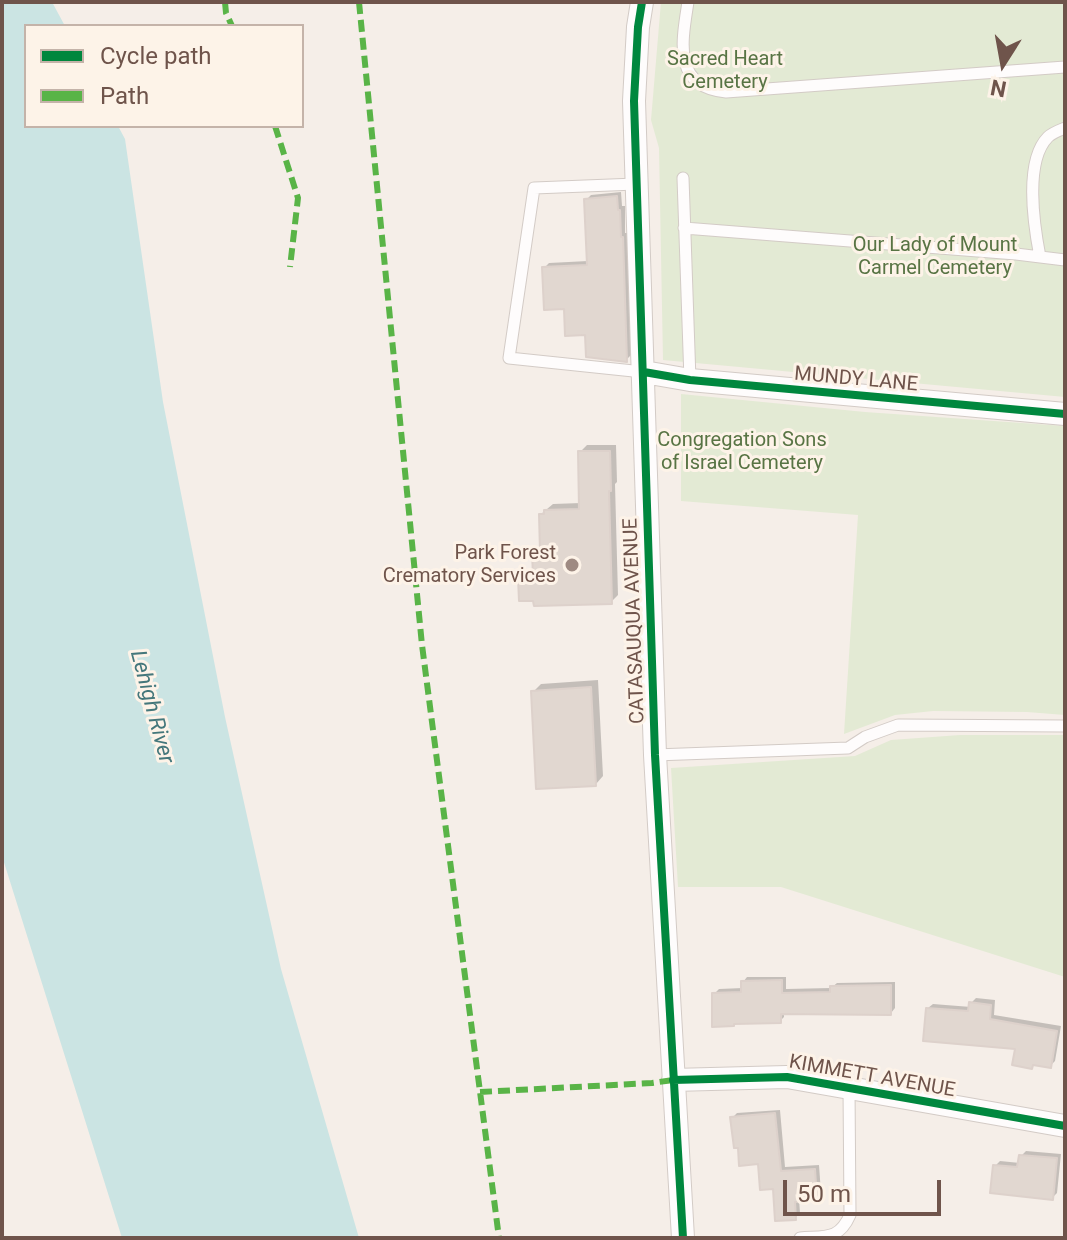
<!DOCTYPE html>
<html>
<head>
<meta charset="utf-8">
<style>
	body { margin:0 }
	#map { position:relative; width:1067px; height:1240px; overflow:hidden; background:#f5eee8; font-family:Roboto,sans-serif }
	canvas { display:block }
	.frame { position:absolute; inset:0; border:4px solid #6f544b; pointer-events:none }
	.legend { position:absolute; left:24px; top:24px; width:280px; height:104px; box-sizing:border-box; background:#fdf3e8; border:2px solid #c4b3a9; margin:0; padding:10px 14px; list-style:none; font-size:24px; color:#6f544b }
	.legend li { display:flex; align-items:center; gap:16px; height:40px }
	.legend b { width:40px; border:2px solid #c4b3a9 }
	.north { position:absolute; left:963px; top:24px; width:80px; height:80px; -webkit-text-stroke:6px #fdf3e8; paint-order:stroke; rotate:191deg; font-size:22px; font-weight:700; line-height:32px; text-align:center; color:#6f544b }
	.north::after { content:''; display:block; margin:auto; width:28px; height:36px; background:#6f544b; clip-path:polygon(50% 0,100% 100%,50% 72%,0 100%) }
	.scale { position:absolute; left:783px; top:1180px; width:158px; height:36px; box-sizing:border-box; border:4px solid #6f544b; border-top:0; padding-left:10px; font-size:24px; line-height:28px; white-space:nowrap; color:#6f544b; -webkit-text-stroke:6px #fdf3e8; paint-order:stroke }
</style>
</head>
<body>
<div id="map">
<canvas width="1067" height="1240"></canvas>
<div class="frame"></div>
<ul class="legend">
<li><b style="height:10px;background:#00873e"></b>Cycle path</li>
<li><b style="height:10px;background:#59b447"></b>Path</li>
</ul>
<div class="north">N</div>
<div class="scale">50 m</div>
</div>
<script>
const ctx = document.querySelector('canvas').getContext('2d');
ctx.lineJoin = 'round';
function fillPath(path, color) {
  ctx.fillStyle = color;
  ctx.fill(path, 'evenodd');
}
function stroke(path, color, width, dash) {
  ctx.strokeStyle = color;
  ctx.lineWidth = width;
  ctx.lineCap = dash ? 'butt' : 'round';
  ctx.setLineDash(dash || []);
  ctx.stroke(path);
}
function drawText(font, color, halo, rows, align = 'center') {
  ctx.font = font + ' Roboto,sans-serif';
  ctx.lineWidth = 6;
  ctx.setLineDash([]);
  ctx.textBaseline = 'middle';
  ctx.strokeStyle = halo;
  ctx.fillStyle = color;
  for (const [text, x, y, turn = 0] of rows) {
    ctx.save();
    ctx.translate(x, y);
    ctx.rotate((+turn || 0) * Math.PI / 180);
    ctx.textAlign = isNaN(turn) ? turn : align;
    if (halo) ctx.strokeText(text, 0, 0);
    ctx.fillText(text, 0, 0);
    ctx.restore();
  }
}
const green = new Path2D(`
	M661,2H1065V397L663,360L659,148L651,120Z
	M681,394L865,412L1065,426V715L1027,712L933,711L895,715L844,734L858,515L681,501Z
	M960,735H1065V977L781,887H678L671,768L855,756L891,740Z`);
const water = new Path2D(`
	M2,2H52L65,26H26V126H118L125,139L163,402L225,717L281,969L359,1238H122L2,856Z`);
const shadow = new Path2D(`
	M621,192L622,206H625V233H627L631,355L626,360L587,333L566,307L544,268L549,263L588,261L586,200L591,195Z
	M587,445H616L617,482L615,484L618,595L611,602L520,579L527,572L535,571L534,553L542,545L541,514L553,504L581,503L580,452Z
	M598,680L603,776L596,784L533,692L541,684Z
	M747,977H786V989L831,988L837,983L895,982V1008L891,1013L784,1012V1017L780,1021L714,994L719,989L743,988V982Z
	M976,998L995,1000L994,1015L1061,1026L1055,1061L1050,1066L1035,1063L1032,1067L1017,1047L928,1008L933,1004L971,1007V1003Z
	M780,1110L785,1167L819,1165L821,1193L816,1198L799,1199L800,1213L795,1218L732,1118L737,1113Z
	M1026,1151L1061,1154L1057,1193L1052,1198L995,1166L1000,1161L1020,1163L1021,1156Z`);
const building = new Path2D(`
	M617,196L618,210H620L621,237H623L627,362L586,357L585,335L565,336L564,309L544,310L542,267L587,265L584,199Z
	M578,451H610L611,491H609L612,604L534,606L533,601H519L518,578L533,577L532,552H540L539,514H544V510L579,509Z
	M591,687L596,786L536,789L531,691Z
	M782,980V993L830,992V986L891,985V1015L781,1014V1023L734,1024V1026L712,1027V993L741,992V981Z
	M969,1002L991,1005L990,1019L1057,1031L1051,1068L1033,1065L1032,1069L1012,1065L1015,1049L923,1041L926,1008L968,1011Z
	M775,1113L781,1171L815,1169L817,1200L795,1202L796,1220L775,1221L773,1189L760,1190L758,1164L739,1166L738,1148H734L730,1117Z
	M1019,1155L1057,1158L1053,1200L990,1193L993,1165L1017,1167Z`);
const lane = new Path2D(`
	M688,2C682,41 672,87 726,92L1065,67
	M683,178L690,380
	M636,184L534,188L509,358L643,372
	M684,228L1016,254L1065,260
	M1040,257C1034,226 1024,161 1048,137C1052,133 1060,130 1065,128
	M655,755L848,748L865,737L898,725L1065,726
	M800,1238C826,1236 839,1240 850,1215L849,1088`);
const street = new Path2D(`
	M642,2L638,27L634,101L655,755L683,1238
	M644,372L690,380L1065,414
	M673,1080L787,1077L1065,1126`);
const quiet = new Path2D(`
	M225,2L226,13L232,26
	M359,2L422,645L499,1238
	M275,126L298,198L290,267
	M480,1092L652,1083L673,1080`);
const cycleway = new Path2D(`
	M642,2L638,27L634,101L655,755L683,1238
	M644,372L690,380L1065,414
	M673,1080L787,1077L1065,1126`);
const markers = [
	[572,565,8,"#9e8a82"]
];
const parkNames = [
	["Sacred Heart",725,60],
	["Cemetery",725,83],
	["Our Lady of Mount",935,246],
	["Carmel Cemetery",935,269],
	["Congregation Sons",742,441],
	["of Israel Cemetery",742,464]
];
const streetNames = [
	["MUNDY LANE",856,380,5],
	["CATASAUQUA AVENUE",635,621,-92],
	["KIMMETT AVENUE",872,1077,10]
];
const poiNames = [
	["Park Forest",556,554],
	["Crematory Services",556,577]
];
const waterNames = [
	["Lehigh River",151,707,75]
];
fillPath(green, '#e3ead4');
fillPath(water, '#cbe4e3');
fillPath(shadow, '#0003');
fillPath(building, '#e1d7d0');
stroke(building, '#ddd1cb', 2);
stroke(lane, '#d3cbc6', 13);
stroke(street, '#d3cbc6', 24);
stroke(lane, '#fefcfc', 11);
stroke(street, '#fefcfc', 22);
stroke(quiet, '#59b447', 6, [12, 6]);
stroke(cycleway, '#00873e', 8);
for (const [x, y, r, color] of markers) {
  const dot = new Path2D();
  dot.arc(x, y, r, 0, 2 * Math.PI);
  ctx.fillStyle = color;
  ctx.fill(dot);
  stroke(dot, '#fdf3e8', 3);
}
drawText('20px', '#587444', '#fdf3e8', parkNames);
drawText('20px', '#6f544b', '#fdf3e8', streetNames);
drawText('20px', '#6f544b', '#fdf3e8', poiNames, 'right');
drawText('italic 22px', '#44777b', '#fdf3e8', waterNames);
</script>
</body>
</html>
